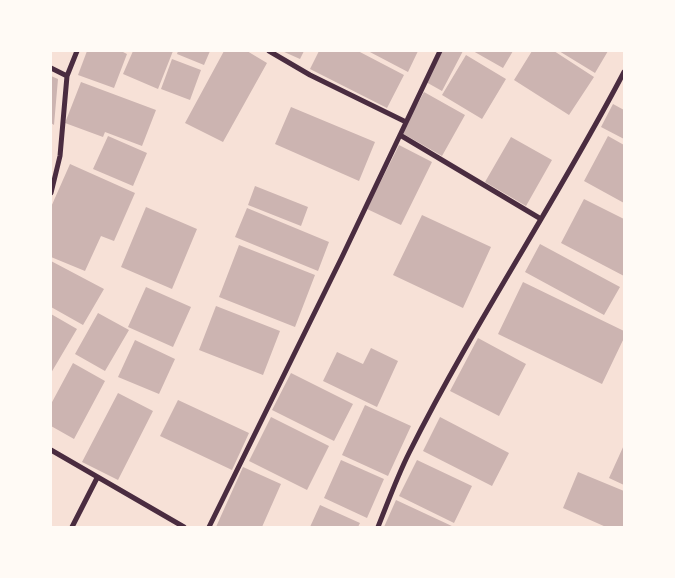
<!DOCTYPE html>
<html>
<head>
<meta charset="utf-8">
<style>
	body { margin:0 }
	#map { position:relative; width:675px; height:578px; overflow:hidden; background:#f7e1d7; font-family:"Noto Sans",sans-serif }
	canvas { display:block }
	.frame { position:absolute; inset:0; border:52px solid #fffaf5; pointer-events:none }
</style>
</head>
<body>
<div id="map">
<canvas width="675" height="578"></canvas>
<div class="frame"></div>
</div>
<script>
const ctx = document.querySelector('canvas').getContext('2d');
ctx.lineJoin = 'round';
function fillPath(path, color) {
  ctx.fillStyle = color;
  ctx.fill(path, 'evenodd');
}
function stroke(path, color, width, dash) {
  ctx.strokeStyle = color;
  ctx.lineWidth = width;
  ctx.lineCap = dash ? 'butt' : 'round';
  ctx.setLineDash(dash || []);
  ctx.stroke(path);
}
const building = new Path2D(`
	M87,51H121L127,54L114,88L78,75Z
	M133,51H173L158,89L123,74Z
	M178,51H210L204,65L177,54Z
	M224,51H247L267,63L223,142L185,123Z
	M282,51H304L300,59Z
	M319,51H358L404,75L387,108L310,69Z
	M368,51H418L408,72Z
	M442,51H463L442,91L426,82Z
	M473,51H513L503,68Z
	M532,51H554L594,77L569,115L514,80Z
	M559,51H608L595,73Z
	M466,55L506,79L482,119L442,95Z
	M172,59L201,70L190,100L161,89Z
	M51,76L58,79L54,125L51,123Z
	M81,82L156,110L142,146L105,132L103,137L65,123Z
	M424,92L465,115L442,156L402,133Z
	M613,104L624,110V139L601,127Z
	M291,107L375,142L359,181L275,144Z
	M108,136L147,153L133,186L93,169Z
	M608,136L624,145V203L584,181Z
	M511,137L552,160L526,206L485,182Z
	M399,145L432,162L401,225L367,209Z
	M70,164L135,193L114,241L101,236L85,271L51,257V207Z
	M255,186L308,207L301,226L248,205Z
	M584,199L624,219V276L561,243Z
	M146,207L197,229L172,289L121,267Z
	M247,208L329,242L318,271L235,237Z
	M422,215L491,247L463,308L393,275Z
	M540,244L620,287L604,315L525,272Z
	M239,245L315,275L295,327L219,297Z
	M51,261L104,289L83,325L51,307Z
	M523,282L624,331V338L602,384L498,334Z
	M146,287L191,307L173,347L128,327Z
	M216,306L280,331L263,375L199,350Z
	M98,313L129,330L105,371L75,354Z
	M51,314L77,329L51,373Z
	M478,338L526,364L499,416L450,391Z
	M135,340L175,359L159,394L118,377Z
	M371,348L398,361L377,407L323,381L337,352L363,364Z
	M73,363L105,381L74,439L51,426V404Z
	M291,373L353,404L334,441L272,410Z
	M118,393L153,411L118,480L82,462Z
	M178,400L249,433L232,470L160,436Z
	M365,405L411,426L388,476L342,455Z
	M271,417L329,446L307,490L249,461Z
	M440,417L509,453L492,486L423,451Z
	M624,445V485L609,478Z
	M341,460L384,479L367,518L324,498Z
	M417,460L472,486L454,523L399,496Z
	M243,467L281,484L262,527H216Z
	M578,472L624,491V527H606L563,508Z
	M396,500L454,527H384Z
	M320,505L360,523L358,527H310Z`);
const minor = new Path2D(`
	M269,51L310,75L406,122
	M51,68L67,76
	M400,135L541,219
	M51,193L60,156L67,76L77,51
	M51,450L184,527
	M72,527L97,478
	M209,527L342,257L440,51
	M378,527C388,502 397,477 409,453C474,323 556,202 624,72`);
fillPath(building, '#ccb4b1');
stroke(minor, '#4a2c40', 5);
</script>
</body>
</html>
